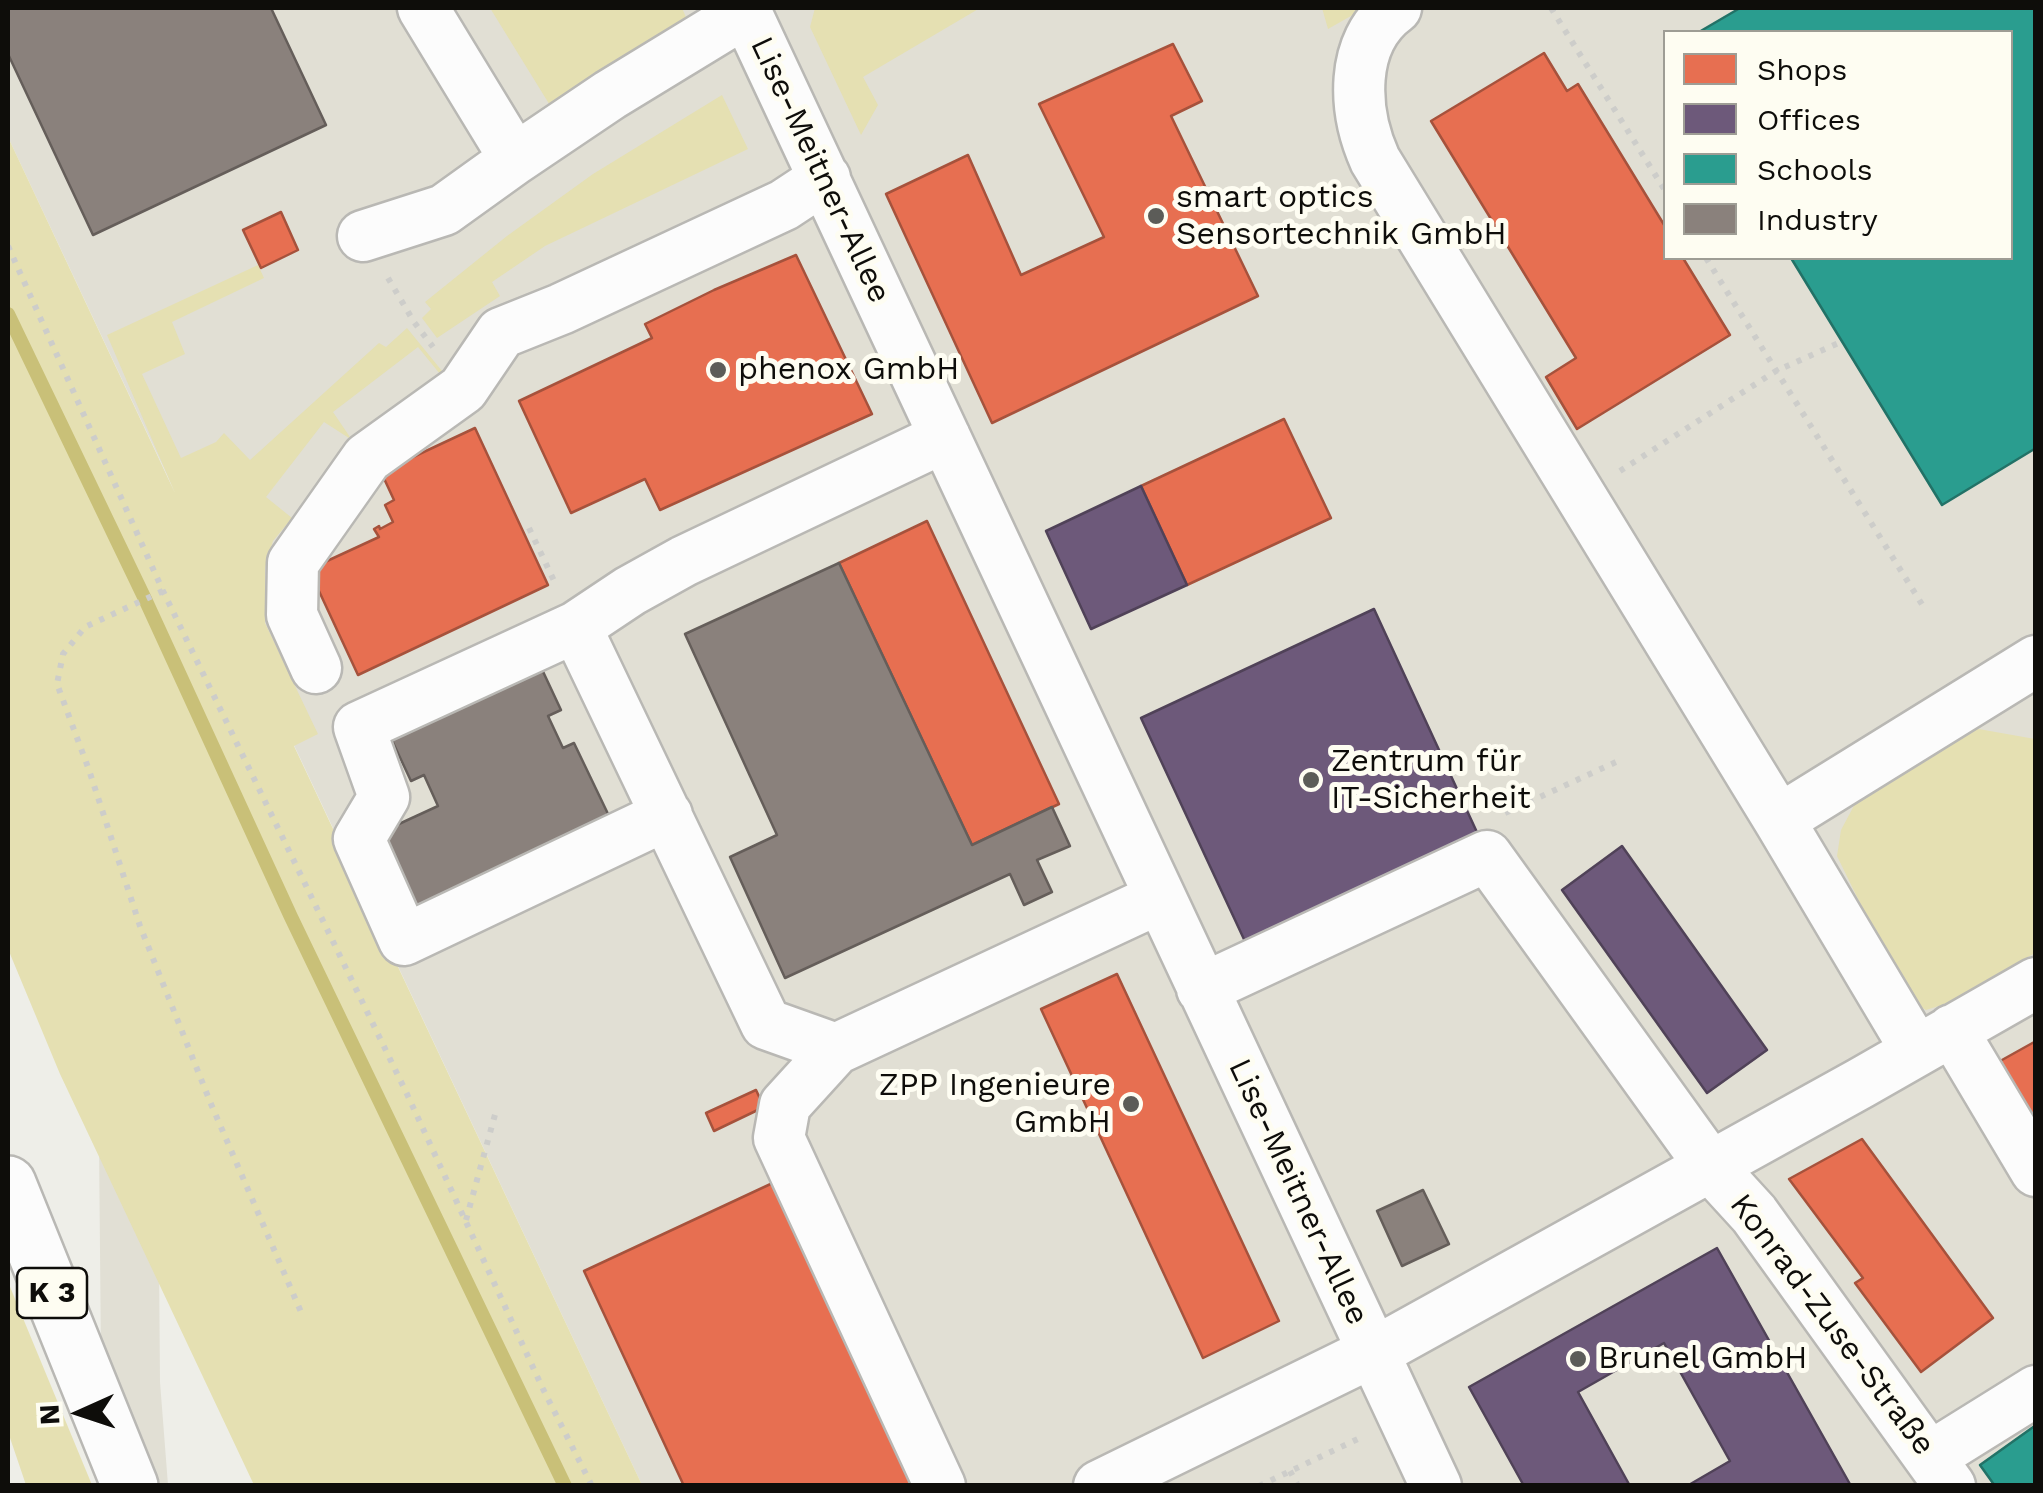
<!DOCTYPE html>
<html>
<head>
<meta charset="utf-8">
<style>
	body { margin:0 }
	#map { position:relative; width:2043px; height:1493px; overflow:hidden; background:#eeeee8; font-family:"Work Sans",sans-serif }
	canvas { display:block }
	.frame { position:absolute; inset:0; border:10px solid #0e0d0a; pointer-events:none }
	.legend { position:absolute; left:1663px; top:30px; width:350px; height:230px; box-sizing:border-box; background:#fefdf2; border:2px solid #9e9d95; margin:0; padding:12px 18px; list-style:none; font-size:30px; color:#0e0d0a }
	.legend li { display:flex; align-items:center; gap:20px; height:50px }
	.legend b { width:50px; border:2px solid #9e9d95 }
	.north { position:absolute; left:30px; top:1363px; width:100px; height:100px; -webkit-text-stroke:8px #fefdf2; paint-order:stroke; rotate:267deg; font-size:28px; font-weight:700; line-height:40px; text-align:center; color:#0e0d0a }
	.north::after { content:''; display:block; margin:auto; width:35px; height:45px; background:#0e0d0a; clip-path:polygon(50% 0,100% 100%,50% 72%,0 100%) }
</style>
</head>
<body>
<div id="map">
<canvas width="2043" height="1493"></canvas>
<div class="frame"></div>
<ul class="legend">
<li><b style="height:28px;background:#e76f51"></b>Shops</li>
<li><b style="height:28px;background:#6d597a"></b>Offices</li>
<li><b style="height:28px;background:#2a9d8f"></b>Schools</li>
<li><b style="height:28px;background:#8a817c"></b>Industry</li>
</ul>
<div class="north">N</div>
</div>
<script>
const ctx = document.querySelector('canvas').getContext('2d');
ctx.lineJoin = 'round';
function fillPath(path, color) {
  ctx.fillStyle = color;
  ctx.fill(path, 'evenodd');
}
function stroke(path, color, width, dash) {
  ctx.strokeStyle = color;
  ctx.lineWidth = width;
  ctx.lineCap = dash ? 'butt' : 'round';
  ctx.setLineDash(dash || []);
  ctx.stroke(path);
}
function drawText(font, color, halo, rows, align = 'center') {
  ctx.font = font + ' "Work Sans",sans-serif';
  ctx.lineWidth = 10;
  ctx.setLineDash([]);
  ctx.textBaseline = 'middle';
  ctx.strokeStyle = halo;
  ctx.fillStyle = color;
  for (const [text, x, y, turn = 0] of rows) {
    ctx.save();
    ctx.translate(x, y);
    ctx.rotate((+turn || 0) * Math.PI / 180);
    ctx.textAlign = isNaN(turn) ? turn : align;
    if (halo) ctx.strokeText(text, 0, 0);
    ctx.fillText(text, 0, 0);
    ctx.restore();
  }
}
const built = new Path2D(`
	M8,8H2035V1485H642L8,137ZM1666,32H2010V258H1666Z
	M99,1142H158L160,1382L168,1485H107L101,1359Z`);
const green = new Path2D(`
	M490,8H682L688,22L551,107Z
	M815,8H980L863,77L878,105L861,135L810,27Z
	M1322,8H1365L1328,29Z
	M722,95L748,149L545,246L492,282L500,296L437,338L422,318L431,309L425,302L507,236L593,174Z
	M8,137L175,493L107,335L258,265L264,278L172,322L185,354L142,374L181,458L216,442L224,433L250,460L379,343L386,347L407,328L442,371L440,374L418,347L333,412L352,440L324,422L266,497L292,518L273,541L265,568V623L318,734L294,746L642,1485H254L60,1074L8,949Z
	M1973,728L2035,739V953L1945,1004L1926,1010L1907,999L1837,856L1841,830L1857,800Z
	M8,1282L92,1485H26L8,1432Z`);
const shops = new Path2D(`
	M1173,44L1202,101L1171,116L1258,296L992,423L886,194L968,155L1021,275L1104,237L1039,104Z
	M1544,53L1567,91L1578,84L1666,228V258H1683L1730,335L1577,429L1546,377L1576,358L1431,121Z
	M281,212L298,250L261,268L243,230Z
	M796,255L872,414L660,510L645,479L571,513L519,401L652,338L645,324L714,290Z
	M1284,419L1331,518L1187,585L1141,486Z
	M475,428L548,585L358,675L312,576L314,567L379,537L374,529L379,526L380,529L393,522L385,505L394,500L381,472Z
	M927,521L1059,804L972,845L839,563Z
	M1117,974L1279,1321L1203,1358L1041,1009Z
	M2036,1041V1141L1993,1065Z
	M756,1090L764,1107L714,1131L706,1113Z
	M1862,1139L1993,1318L1921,1372L1855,1283L1863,1278L1789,1179Z
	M777,1181L918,1486H684L584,1271Z`);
const offices = new Path2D(`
	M1141,486L1187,585L1091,629L1046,531Z
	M1374,609L1481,841L1249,950L1141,718Z
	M1622,846L1767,1050L1707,1093L1562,890Z
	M1717,1248L1851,1486H1687L1730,1461L1664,1343L1578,1392L1630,1486H1524L1469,1387Z`);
const schools = new Path2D(`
	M1740,8H2036V448L1942,505L1791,258H2010V32H1699Z
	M2036,1425V1486H1995L1980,1465Z`);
const industry = new Path2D(`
	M8,8H271L326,125L93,235L8,54Z
	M839,563L972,845L1052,807L1070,846L1037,860L1052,892L1024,905L1010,874L785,978L730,857L777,835L685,634Z
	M539,663L561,710L548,716L563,748L574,743L609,816L411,910L375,835L438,806L424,775L411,781L389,734Z
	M1423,1190L1449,1244L1402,1266L1377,1211Z`);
const stream = new Path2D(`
	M8,314L145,599L291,917L565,1486`);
const path = new Path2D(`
	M1551,8L1666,192
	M8,246L163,591L407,1094L543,1389L592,1486
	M1706,258L1923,606
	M388,278L414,322L433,347
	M1620,471L1776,371L1843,341
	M529,528L556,585
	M163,591L85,627L63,654L57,684L89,770L140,926L211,1104L301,1312
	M1505,813L1616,762
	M466,1220L496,1111
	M1290,1471L1298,1486
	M1259,1486L1362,1437`);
const minor = new Path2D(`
	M423,8L515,159
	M744,8L1436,1486
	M1396,8C1349,42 1353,111 1375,160L1779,820L1916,1050
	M363,236L444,210L515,159L610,95L746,12
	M576,627L766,1024L836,1049
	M316,668L292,615L293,563L367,458L463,389L501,333L561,309L784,205L825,178
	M667,815L404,940L359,839L384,797L359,727L576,627L630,591L684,561L945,437
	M1779,820L2036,661
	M1202,989L1487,856L1711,1167L1754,1214L1950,1486
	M1952,1030L2036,1171
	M1930,1457L2036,1391
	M940,1486L779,1138L785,1105L836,1049L1160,898
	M1099,1486L1395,1341L1861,1083L2036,983`);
const highway = new Path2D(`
	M8,1184L130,1486`);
const markers = [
	[1156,216,10,"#5c5c58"],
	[718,370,10,"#5c5c58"],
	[1311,780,10,"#5c5c58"],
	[1131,1104,10,"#5c5c58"],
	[1578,1359,10,"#5c5c58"]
];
const shields = [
	[52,1293,70]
];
const shieldNames = [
	["K 3",52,1293]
];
const streetNames = [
	["Lise-Meitner-Allee",820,170,65],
	["Lise-Meitner-Allee",1298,1192,65],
	["Konrad-Zuse-Straße",1832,1325,53]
];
const poiNames = [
	["smart optics",1176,198],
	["Sensortechnik GmbH",1176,235],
	["phenox GmbH",738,370],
	["Zentrum für",1331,762],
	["IT-Sicherheit",1331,799],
	["ZPP Ingenieure",1111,1086,"right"],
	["GmbH",1111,1123,"right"],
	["Brunel GmbH",1598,1359]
];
fillPath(built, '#e1dfd4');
fillPath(green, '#e5e0b2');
fillPath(shops, '#e76f51');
stroke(shops, '#a6523c', 2.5);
fillPath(offices, '#6d597a');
stroke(offices, '#504258', 2.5);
fillPath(schools, '#2a9d8f');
stroke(schools, '#227267', 2.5);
fillPath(industry, '#8a817c');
stroke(industry, '#655e5a', 2.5);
stroke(stream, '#c9c078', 14);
stroke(minor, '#b9b8b4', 55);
stroke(highway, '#b9b8b4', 60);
stroke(path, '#cdcdca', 6, [5, 8]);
stroke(minor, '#fcfcfc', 50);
stroke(highway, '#fcfcfc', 55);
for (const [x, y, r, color] of markers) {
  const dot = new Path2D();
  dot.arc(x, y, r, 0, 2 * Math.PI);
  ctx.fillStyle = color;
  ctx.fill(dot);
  stroke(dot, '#fefdf2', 4);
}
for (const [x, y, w] of shields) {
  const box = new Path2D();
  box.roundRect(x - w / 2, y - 25, w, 50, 8);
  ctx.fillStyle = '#fefdf2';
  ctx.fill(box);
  stroke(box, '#0e0d0a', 2.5);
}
drawText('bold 30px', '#0e0d0a', null, shieldNames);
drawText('32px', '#0e0d0a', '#fefdf2', streetNames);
drawText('32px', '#0e0d0a', '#fefdf2', poiNames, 'left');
</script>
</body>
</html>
